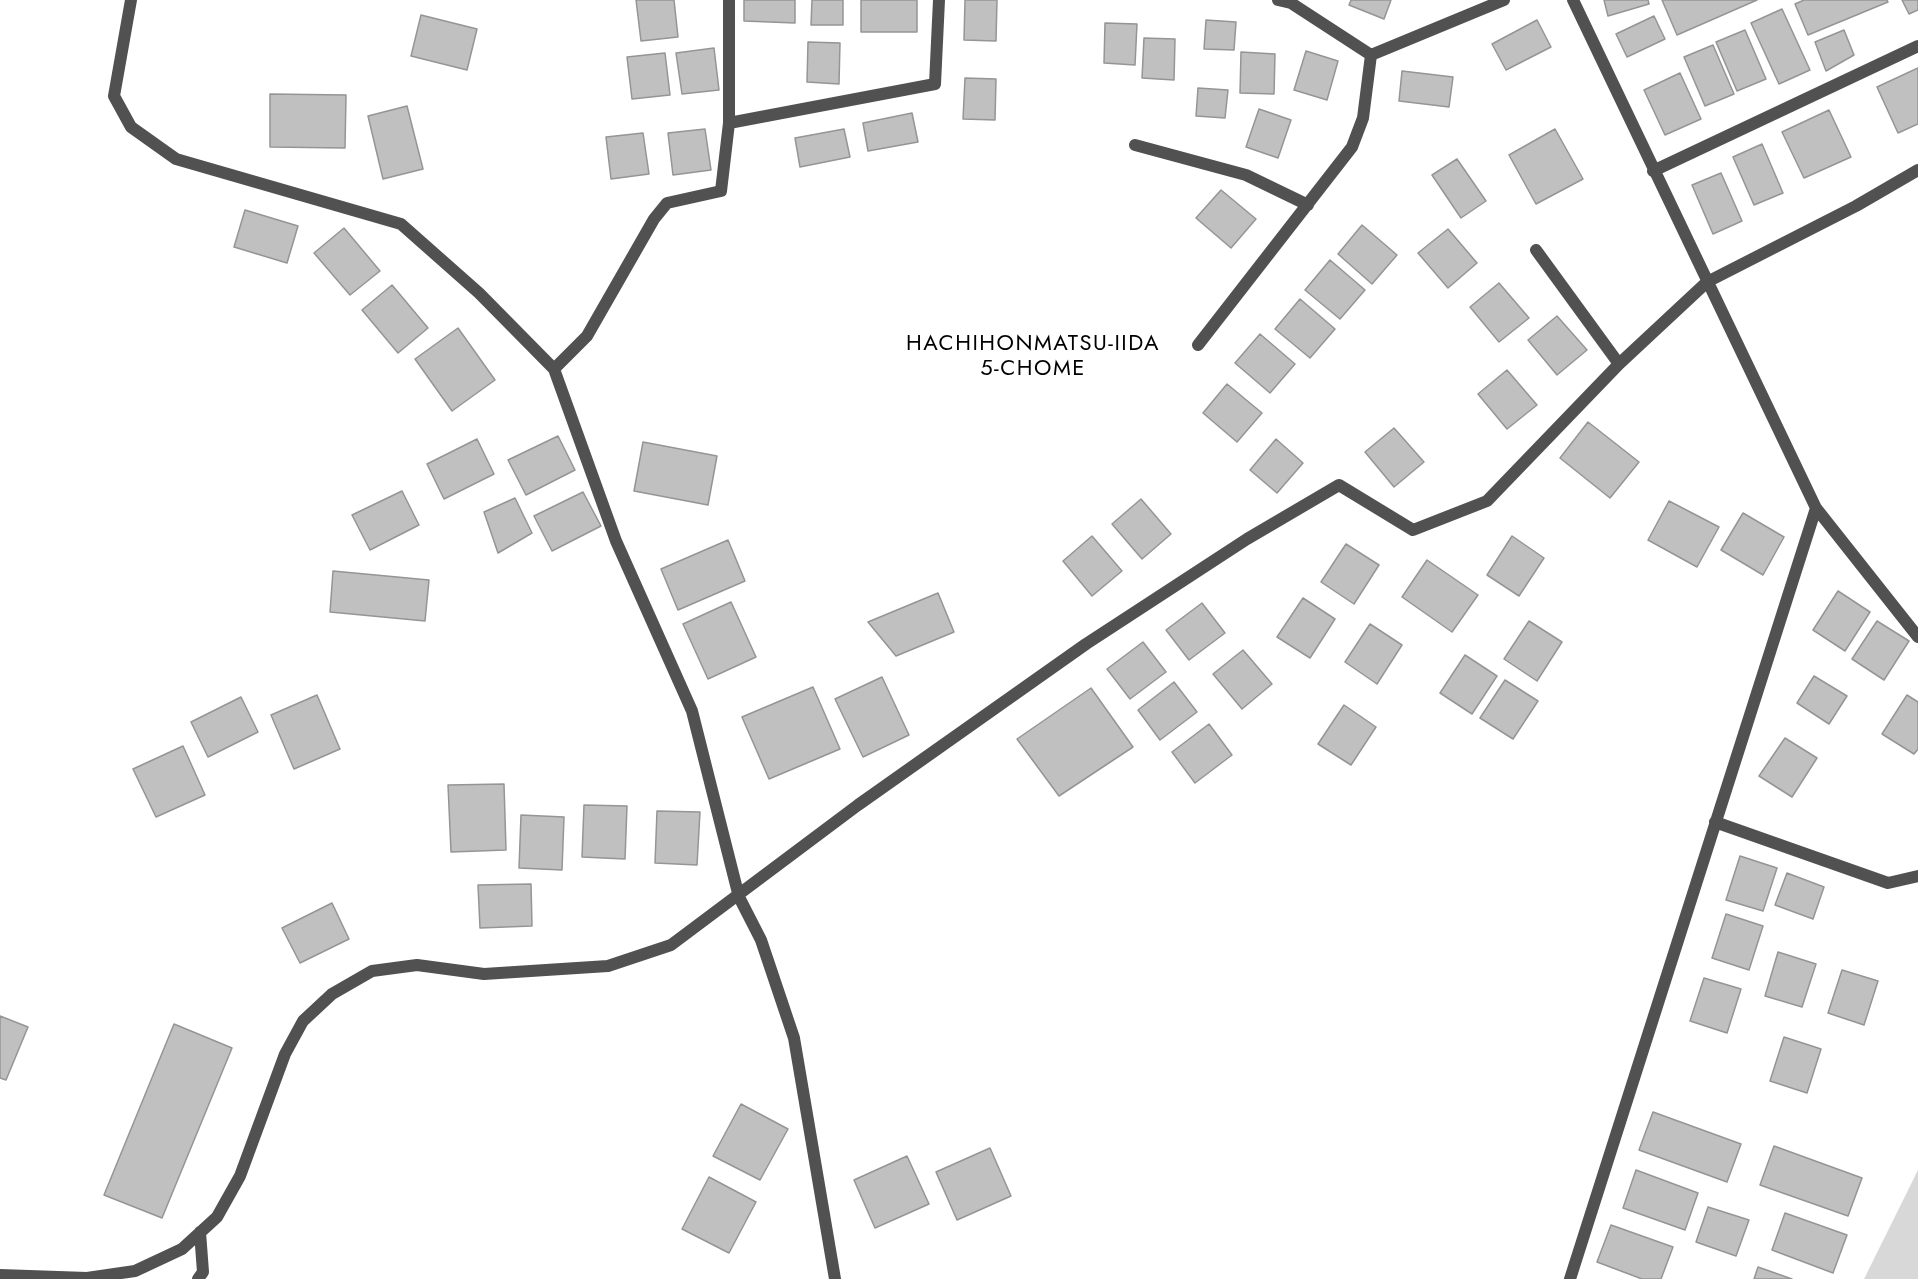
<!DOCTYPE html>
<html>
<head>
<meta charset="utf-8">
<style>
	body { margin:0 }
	canvas { display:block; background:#fff }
</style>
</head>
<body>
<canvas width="1918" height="1279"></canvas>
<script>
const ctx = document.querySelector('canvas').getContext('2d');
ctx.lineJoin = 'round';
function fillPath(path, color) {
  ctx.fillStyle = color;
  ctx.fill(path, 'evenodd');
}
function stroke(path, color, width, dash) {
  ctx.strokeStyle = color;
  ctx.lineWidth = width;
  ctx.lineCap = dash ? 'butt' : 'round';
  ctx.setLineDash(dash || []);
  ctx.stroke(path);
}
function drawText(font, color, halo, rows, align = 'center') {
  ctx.font = font + ' Jost,sans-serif';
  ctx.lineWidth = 4.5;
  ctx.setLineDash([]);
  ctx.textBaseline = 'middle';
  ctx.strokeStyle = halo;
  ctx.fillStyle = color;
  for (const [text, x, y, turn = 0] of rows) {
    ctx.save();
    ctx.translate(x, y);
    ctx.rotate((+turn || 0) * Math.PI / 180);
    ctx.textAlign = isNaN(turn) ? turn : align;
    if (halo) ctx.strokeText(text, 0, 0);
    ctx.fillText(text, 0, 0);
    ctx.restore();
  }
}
const green = new Path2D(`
	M1918,1170V1279H1864Z`);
const building = new Path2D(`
	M636,0H674L678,37L641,41Z
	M744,0H795V23L744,21Z
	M812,0H843V25H811Z
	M861,0H917V32H861Z
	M965,0H997L996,41L964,40Z
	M1351,0H1391L1384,19L1349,5Z
	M1604,0H1648L1649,4L1608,16Z
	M1662,0H1757L1677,35Z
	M1804,0H1887L1888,2L1808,35L1795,4Z
	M1902,0H1918V10L1909,14Z
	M1782,9L1810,70L1779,84L1751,23Z
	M421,15L477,29L467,70L411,56Z
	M1654,16L1665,39L1627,57L1616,34Z
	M1206,20L1236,22L1234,50L1204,49Z
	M1537,20L1551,47L1506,70L1492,44Z
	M1105,23L1137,24L1135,65L1104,63Z
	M1745,30L1766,79L1737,91L1716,42Z
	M1844,30L1854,55L1826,71L1815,42Z
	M1144,38L1175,39L1174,80L1142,78Z
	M808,42L840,43L839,84L807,82Z
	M1713,45L1734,94L1705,106L1684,57Z
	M714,48L719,90L682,94L676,53Z
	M1306,51L1338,61L1327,100L1294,90Z
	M1241,52L1275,54L1274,94L1240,93Z
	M665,53L670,95L632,99L627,57Z
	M1918,68V124L1898,133L1877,87Z
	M1402,71L1453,77L1449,107L1399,101Z
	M1680,73L1701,119L1665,135L1644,90Z
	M965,78L996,79L995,120L963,119Z
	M1198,88L1228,90L1225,118L1196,116Z
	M270,94L346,95L345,148L270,147Z
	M407,106L423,169L383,179L368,116Z
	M1259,109L1291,120L1278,158L1246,147Z
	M1829,110L1851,157L1804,178L1782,132Z
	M912,113L918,142L868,151L863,123Z
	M705,129L711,170L673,175L668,133Z
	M844,129L850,157L800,167L795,138Z
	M1555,129L1583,179L1536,204L1509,155Z
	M643,133L649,174L611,179L606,137Z
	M1762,144L1783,193L1754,205L1733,157Z
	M1457,159L1486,201L1461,218L1432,175Z
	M1721,173L1742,221L1713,234L1692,185Z
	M1221,190L1256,219L1231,248L1196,218Z
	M245,210L298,226L287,263L234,247Z
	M1362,225L1397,255L1372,284L1338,254Z
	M344,228L380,271L350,295L314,253Z
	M1448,229L1477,263L1448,288L1418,253Z
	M1330,260L1365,290L1340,319L1305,290Z
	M1499,283L1529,318L1499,342L1470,307Z
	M392,285L428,328L398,353L362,310Z
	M1300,299L1335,329L1310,358L1275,329Z
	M1557,316L1587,350L1557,375L1528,340Z
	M458,328L495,380L452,411L415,359Z
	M1260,334L1295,364L1270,393L1235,363Z
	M1507,370L1537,405L1507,429L1478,394Z
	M1227,384L1262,413L1237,442L1203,413Z
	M1588,422L1639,462L1610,498L1560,458Z
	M1394,428L1424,462L1394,487L1365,452Z
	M558,436L575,470L526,495L508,460Z
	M477,439L494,474L444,499L427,464Z
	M1276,439L1303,463L1277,493L1250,470Z
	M643,442L717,456L708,505L634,491Z
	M402,491L419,525L370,550L352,515Z
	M583,492L601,526L552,551L534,516Z
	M515,498L532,533L498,553L484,512Z
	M1141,499L1171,534L1142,559L1112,524Z
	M1669,501L1719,527L1697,567L1648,540Z
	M1743,513L1784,537L1763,575L1721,550Z
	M1092,536L1122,571L1092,596L1063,561Z
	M1512,536L1544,558L1519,596L1487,575Z
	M728,540L745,581L678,610L661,569Z
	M1346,544L1379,565L1354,604L1321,582Z
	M1427,560L1478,595L1452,632L1402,597Z
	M333,571L429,580L425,621L330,612Z
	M1838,591L1870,612L1845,651L1813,630Z
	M938,593L954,632L896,656L868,622Z
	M1303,598L1335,619L1310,658L1277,637Z
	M731,602L756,657L708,679L683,624Z
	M1202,603L1225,633L1189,660L1166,630Z
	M1529,621L1562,642L1537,681L1504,659Z
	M1877,621L1909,641L1884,680L1852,659Z
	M1370,624L1402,645L1377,684L1345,662Z
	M1143,642L1166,672L1130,699L1107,669Z
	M1243,650L1272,684L1242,709L1213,674Z
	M1465,655L1497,676L1472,714L1440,693Z
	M1814,676L1847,696L1829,724L1797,703Z
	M882,677L909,735L863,757L835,699Z
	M1505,680L1538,701L1513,739L1480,718Z
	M1174,682L1197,712L1160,740L1138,710Z
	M813,687L840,749L769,779L742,717Z
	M1091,688L1133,747L1059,796L1017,739Z
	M317,695L340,749L294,769L271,715Z
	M1907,695L1918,702V749L1914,754L1882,734Z
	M241,697L258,732L208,757L191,722Z
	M1344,705L1376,727L1351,765L1318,744Z
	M1209,724L1232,755L1195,783L1172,752Z
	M1785,738L1817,758L1792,797L1759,776Z
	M183,746L205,795L156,817L133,769Z
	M504,784L506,850L451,852L448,785Z
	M584,805L627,806L625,859L582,857Z
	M657,811L700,812L697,865L655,863Z
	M521,815L564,817L562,870L519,868Z
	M1740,856L1777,868L1763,911L1726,900Z
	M1787,873L1824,887L1813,919L1775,905Z
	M531,884L532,926L480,928L478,885Z
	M332,903L349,939L300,963L282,928Z
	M1726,914L1763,926L1749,970L1712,958Z
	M1778,952L1816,964L1802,1007L1765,996Z
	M1842,970L1878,981L1864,1025L1828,1013Z
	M1704,978L1741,989L1727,1033L1690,1021Z
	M0,1016L28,1027L6,1080L0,1078Z
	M174,1024L232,1048L162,1218L104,1195Z
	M1784,1037L1821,1049L1807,1093L1770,1081Z
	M741,1104L788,1129L760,1180L713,1156Z
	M1653,1112L1741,1144L1727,1182L1639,1150Z
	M1774,1146L1862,1178L1848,1216L1760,1185Z
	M990,1148L1011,1196L957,1220L936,1172Z
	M907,1156L929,1204L875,1228L854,1180Z
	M1636,1170L1698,1193L1685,1230L1623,1208Z
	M709,1177L756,1202L729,1253L682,1229Z
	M1708,1207L1749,1220L1736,1256L1696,1242Z
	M1785,1213L1847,1235L1833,1273L1772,1250Z
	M1611,1225L1673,1247L1661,1279H1642L1597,1262Z
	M1758,1267L1792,1279H1754Z`);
const minor = new Path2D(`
	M131,0L114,96L131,127L176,159L401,224L479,293L554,369L616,541L692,711L739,897L761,940L794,1038L835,1279
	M1278,0L1291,3L1371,55
	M729,123L935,84L939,0
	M1135,145L1246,175L1308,205
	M1653,171L1918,46
	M1536,250L1619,364
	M1198,345L1352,147L1363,118L1371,55L1504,0
	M554,369L587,336L654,219L667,203L721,191L729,123V0
	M1816,508L1918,637
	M1715,822L1888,883L1918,876
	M0,1275L87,1278L135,1271L182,1249L217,1217L240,1176L285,1054L303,1021L332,994L372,971L417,965L484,974L608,966L671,945L858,805L1086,644L1247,539L1339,485L1413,530L1487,501L1619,364L1707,282L1856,206L1918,170
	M198,1279L203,1272L200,1232
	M1570,1279L1816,508L1573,0`);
const neighbourhoodNames = [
	["HACHIHONMATSU-IIDA",1033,345],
	["5-CHOME",1033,370]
];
fillPath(green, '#d8d8d8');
fillPath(building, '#c0c0c0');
stroke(building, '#959595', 1.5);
stroke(minor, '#515151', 12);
ctx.letterSpacing = '1.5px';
drawText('22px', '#000', '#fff', neighbourhoodNames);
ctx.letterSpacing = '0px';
</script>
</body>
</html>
